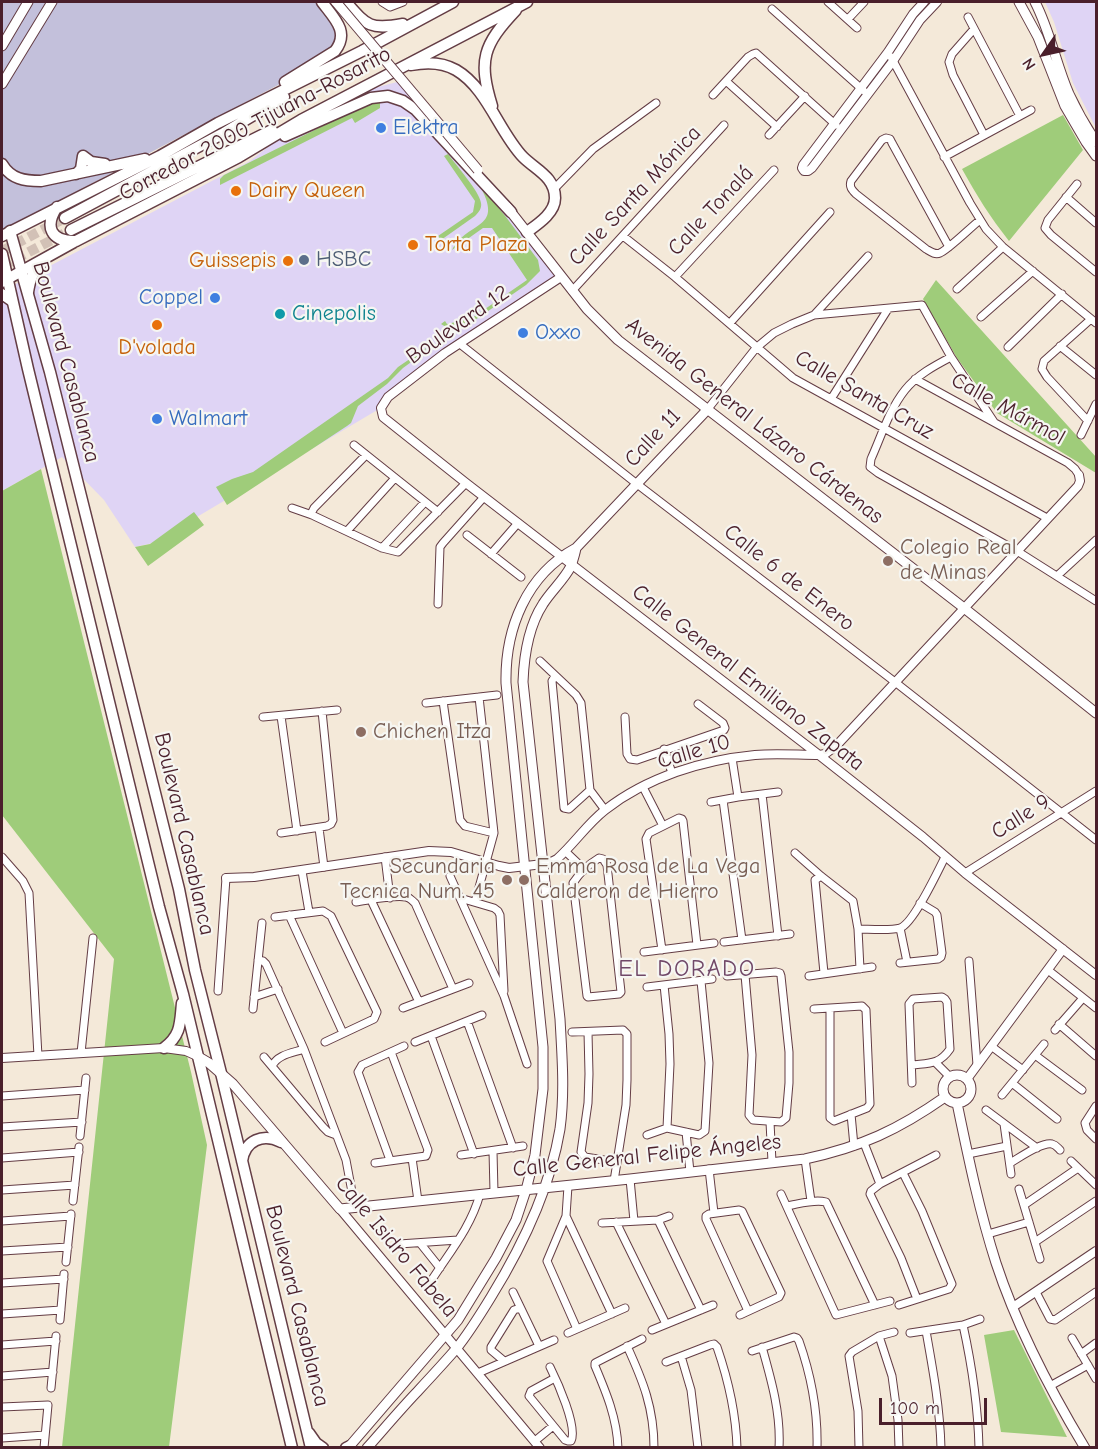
<!DOCTYPE html>
<html>
<head>
<meta charset="utf-8">
<style>
	body { margin:0 }
	#map { position:relative; width:1098px; height:1449px; overflow:hidden; background:#f4e9d9; font-family:"Comic Neue",sans-serif }
	canvas { display:block }
	.frame { position:absolute; inset:0; border:3px solid #4a1f2b; pointer-events:none }
	.north { position:absolute; left:1014px; top:24px; width:60px; height:60px; -webkit-text-stroke:4px #f6f6f2; paint-order:stroke; rotate:236deg; font-size:16px; font-weight:700; line-height:24px; text-align:center; color:#4a1f2b }
	.north::after { content:''; display:block; margin:auto; width:21px; height:27px; background:#4a1f2b; clip-path:polygon(50% 0,100% 100%,50% 72%,0 100%) }
	.scale { position:absolute; left:879px; top:1398px; width:108px; height:27px; box-sizing:border-box; border:3px solid #4a1f2b; border-top:0; padding-left:8px; font-size:18px; line-height:21px; white-space:nowrap; color:#4a1f2b; -webkit-text-stroke:4px #f6f6f2; paint-order:stroke }
</style>
</head>
<body>
<div id="map">
<canvas width="1098" height="1449"></canvas>
<div class="frame"></div>
<div class="north">N</div>
<div class="scale">100 m</div>
</div>
<script>
const ctx = document.querySelector('canvas').getContext('2d');
ctx.lineJoin = 'round';
function fillPath(path, color) {
  ctx.fillStyle = color;
  ctx.fill(path, 'evenodd');
}
function stroke(path, color, width, dash) {
  ctx.strokeStyle = color;
  ctx.lineWidth = width;
  ctx.lineCap = dash ? 'butt' : 'round';
  ctx.setLineDash(dash || []);
  ctx.stroke(path);
}
function drawText(font, color, halo, rows, align = 'center') {
  ctx.font = font + ' "Comic Neue",sans-serif';
  ctx.lineWidth = 4.5;
  ctx.setLineDash([]);
  ctx.textBaseline = 'middle';
  ctx.strokeStyle = halo;
  ctx.fillStyle = color;
  for (const [text, x, y, turn = 0] of rows) {
    ctx.save();
    ctx.translate(x, y);
    ctx.rotate((+turn || 0) * Math.PI / 180);
    ctx.textAlign = isNaN(turn) ? turn : align;
    if (halo) ctx.strokeText(text, 0, 0);
    ctx.fillText(text, 0, 0);
    ctx.restore();
  }
}
const built = new Path2D(`
	M1045,2H1096V128L1073,83L1054,22Z
	M401,81L567,276L389,395L379,409L153,543L135,547L104,500L62,457L2,491V291L250,161L301,121L351,94Z`);
const industrial = new Path2D(`
	M2,2H317L331,17L340,39L314,66L2,231Z`);
const green = new Path2D(`
	M371,102L380,103V108L355,123L352,118L220,185V179L224,175Z
	M1063,115L1083,150L1009,241C990,217 977,196 962,169Z
	M448,154C455,164 480,192 481,203C482,208 479,212 475,216L441,240L438,236L473,212L475,201L444,156Z
	M479,184L506,217L538,260L540,271L526,285L478,318L471,322L446,327L441,324L445,321L447,324L472,318L527,280L492,228H483L452,250C469,219 505,231 479,184Z
	M936,280L1096,457V473L997,413L957,358L923,299Z
	M426,348L425,352L403,368L387,384L358,406L351,423L347,426L227,505L216,487L232,479L253,472L388,378L398,367Z
	M41,469L191,1072L207,1145L169,1447H62L114,959L2,815V491Z
	M194,512L204,525L148,566L135,547L150,544Z
	M1014,1330L1067,1437L1001,1432L984,1335Z`);
const trunkTunnel = new Path2D(`
	M2,251L65,218
	M2,266L71,230`);
const minor = new Path2D(`
	M382,2L390,7L403,2
	M828,2L857,28
	M772,9L864,91
	M968,17L1020,116
	M848,19L864,2
	M974,29L952,54L949,62L953,75L984,135
	M891,57L970,203L986,229L1003,247L1096,323
	M726,81L777,127
	M713,95L748,57L753,54L756,53L836,125
	M769,135L805,96
	M944,157L1031,110
	M1077,184L1048,220L1045,228L1051,235L1096,272
	M554,189L593,149L656,103
	M1066,197L1096,223
	M623,236L675,277L793,378L1047,518
	M949,247L892,143L890,139L886,138L882,140L851,181C849,187 852,190 856,194L926,249C931,252 935,255 940,253C949,249 971,227 980,220
	M675,277L774,170
	M957,289L1003,247
	M572,291L724,125
	M814,315L868,256
	M981,317L1033,271
	M730,323L830,212
	M460,344L637,484L895,682L1096,840
	M1060,346L1096,375
	M1008,347L1062,294
	M951,357C934,366 917,375 905,390C889,410 881,437 871,459L870,467L878,473L1017,551L1096,601
	M915,379L1068,463L1075,469L1079,475
	M831,399L888,309
	M707,410L756,348L774,333L792,324L814,315L922,305L951,357L994,422
	M1088,421L1047,377L1042,369L1044,361L1091,319
	M1081,435L1096,404
	M354,445L438,512
	M292,508L312,515L382,548L398,552L466,483
	M312,515V512L314,508L366,455
	M347,531L395,478
	M467,535L521,577
	M382,548L425,502
	M491,554L518,523
	M1057,576L1096,540
	M438,604L440,547L443,543L484,497
	M540,661L576,695L581,703L590,790L605,810
	M555,676L552,681L564,808L569,809L590,790
	M443,701L460,820L465,826L494,833
	M426,703L497,695
	M281,716L297,831
	M263,717L337,710
	M625,717L627,754L630,759L637,760L724,730L725,728L723,723L698,704
	M664,749L672,773
	M732,758L738,797
	M643,787L663,826
	M762,794L778,936
	M723,800L742,940
	M711,802L738,797L778,792
	M319,828L324,867
	M281,833L327,826L331,824L333,820L322,711
	M565,851L585,870
	M795,853L821,876L853,901L858,929L860,969
	M2,857L23,881L29,893L38,1056
	M385,857L390,898
	M599,858L603,859L607,865L621,992L619,994L588,997L587,996L573,883C579,874 589,864 599,858Z
	M302,871L309,912
	M965,873L1096,791
	M450,876L504,996L527,1064
	M821,876L815,880L824,973
	M460,898L494,908L498,911L500,915L504,991
	M371,900L419,1002
	M356,902C370,900 392,895 406,897C411,898 411,900 415,903L453,989
	M475,902L494,833L479,697
	M289,915L343,1033
	M275,917L323,911L331,916L377,1012L374,1019L325,1042
	M900,928L907,962
	M858,929C868,929 891,931 900,928C913,924 938,871 945,857
	M724,942L790,934
	M662,950L646,839L649,833L679,818L682,819L683,821L697,945
	M644,952L714,943
	M258,960L263,961L266,964L304,1049L346,1160L355,1208
	M969,961L977,1065
	M900,963L938,959L941,957L942,953L937,915L935,912L920,903
	M1048,970L1096,1008
	M727,976L776,972L780,973L781,976L789,1052V1083L786,1118L781,1122L753,1120L749,1115L752,1055L745,975
	M809,976L872,967
	M664,985L669,1034L670,1064L667,1128
	M647,987L712,979
	M218,991L226,878
	M254,997L278,989
	M403,1008L469,983
	M253,1009L262,923
	M814,1009L862,1006L866,1010L870,1104L867,1108L834,1121L830,1118V1008
	M467,1021L513,1148
	M1059,1024L1096,1056
	M1055,1030L1083,998
	M572,1032L623,1030L627,1034V1080L626,1105L614,1181
	M588,1032L589,1074L588,1103L581,1152L585,1157L616,1162
	M431,1036L474,1154
	M415,1042L482,1015
	M991,1046L1023,1070
	M81,1053L93,938
	M1035,1055L1082,1090
	M264,1057L323,1127L328,1132L336,1135
	M936,1063L949,1076
	M912,1065C929,1063 939,1065 950,1049L947,1002L945,999L942,997L913,999L909,1004L912,1083
	M272,1066C278,1054 293,1053 304,1049
	M1012,1083L1057,1119
	M1002,1095L1044,1044
	M2,1096L85,1090
	M1096,1106L1085,1123L1087,1130L1096,1139
	M986,1110L1037,1148
	M851,1114L854,1146
	M770,1122L772,1162
	M1004,1124L1011,1174
	M2,1127L82,1122
	M686,1132L690,1172
	M647,1135L667,1128L699,1135L705,1131L709,1063L701,981
	M80,1136L86,1078
	M864,1143L880,1184
	M493,1151L494,1192
	M968,1154L1007,1146
	M461,1155L523,1146
	M2,1158L79,1152
	M412,1158L418,1201
	M805,1159L811,1201
	M390,1160L358,1072L362,1065L404,1046
	M1071,1161L1096,1185
	M375,1163L426,1156L428,1150L391,1052
	M1010,1163C1019,1158 1041,1142 1052,1144C1056,1145 1057,1147 1060,1150
	M709,1169L714,1213
	M630,1179L634,1221
	M568,1186L566,1216L547,1261L577,1329
	M1019,1189L1040,1259
	M2,1190L75,1185
	M781,1194L836,1315L890,1301
	M73,1201L79,1147
	M1024,1205L1078,1168
	M787,1206C799,1204 814,1199 826,1202L875,1305
	M566,1216L612,1314
	M658,1220L701,1310
	M2,1221L71,1216
	M616,1222L666,1324
	M602,1223L658,1220L669,1216
	M988,1234L1029,1222
	M1035,1242L1096,1201
	M420,1243L440,1268
	M399,1244L458,1240
	M2,1251L68,1247
	M66,1262L71,1214
	M431,1281C449,1253 471,1227 480,1194
	M2,1283L64,1279
	M513,1292L539,1346
	M1036,1292L1050,1319L1055,1320L1096,1292
	M917,1299L901,1258L870,1194L871,1191L880,1184L936,1155
	M899,1305L949,1289L952,1284L922,1211L903,1173
	M2,1314L61,1310
	M740,1315L779,1297L781,1293L742,1211L739,1210L709,1214L706,1216V1219L748,1311
	M60,1320L64,1274
	M963,1325C972,1366 978,1406 979,1448
	M652,1330L713,1305
	M926,1331C933,1370 940,1408 941,1448
	M568,1333L625,1308
	M910,1333L963,1325L980,1319
	M879,1336L892,1376L898,1420L899,1448
	M1072,1338L1096,1379
	M2,1345L56,1341
	M627,1346C643,1381 654,1408 654,1448
	M762,1347C771,1379 781,1413 779,1448
	M752,1351L794,1337L797,1338L799,1341C811,1375 818,1411 817,1448
	M1081,1354L1096,1343
	M681,1356L691,1390L698,1448
	M504,1361L491,1350V1347L514,1310L520,1308
	M666,1362L710,1345L714,1344L717,1347C728,1379 736,1413 737,1448
	M550,1367C557,1381 578,1427 571,1441H568L565,1440L529,1396L531,1391L555,1378
	M478,1373L554,1340
	M2,1376L53,1372
	M1050,1386L1088,1365
	M51,1388L56,1336
	M2,1407L48,1405L44,1448
	M2,1438L45,1435
	M535,1441L553,1426
	M618,1448C617,1418 606,1392 595,1366V1363L642,1339
	M859,1448L858,1411L849,1356L852,1352L879,1336L894,1332`);
const tertiary = new Path2D(`
	M924,2L913,14L888,52L803,165L802,168L804,171H808L812,168L893,61L920,20L937,2
	M561,277L445,353L388,397L381,408L383,417L466,483L819,755L923,837L965,873L1096,975
	M226,878L254,877L429,851L451,852L499,866L509,868L543,864L551,862L557,859C574,844 587,824 605,810C647,777 703,760 755,755C776,753 798,755 819,755L825,754L836,746L1078,486L1080,481L1079,475
	M2,1058L164,1048L186,1051L197,1056
	M967,1079L1063,949
	M340,1209L540,1448
	M1013,1307L1096,1251`);
const secondary = new Path2D(`
	M1019,2L1038,37L1065,106L1086,142L1096,156
	M1035,2C1050,31 1056,64 1069,94C1077,111 1086,127 1096,142
	M2,46L28,2
	M2,84L52,2
	M507,207L587,309L618,340L964,608L1096,713
	M197,1056L209,1063L233,1084L340,1209L630,1179L805,1159C861,1147 898,1130 945,1097
	M943 1089a14 14 0 1 1 28 0a14 14 0 1 1-28 0Z
	M957,1103C968,1156 979,1210 996,1263C1017,1327 1050,1390 1085,1448
	M348,1448L458,1320L496,1258L516,1220L526,1190L535,1155L543,1089V1047L506,683C505,629 526,575 576,548L707,410
	M367,1448C383,1430 399,1411 416,1393C429,1379 443,1364 456,1349C469,1333 480,1315 491,1297C523,1245 550,1189 560,1129C565,1092 562,1056 560,1019L523,682C524,655 528,627 543,604C551,591 564,580 571,566C573,560 575,554 576,548`);
const primary = new Path2D(`
	M10,231L50,372L179,889L195,970L221,1073L311,1448
	M2,254L28,369L159,907L183,994L292,1448
	M164,1048C181,1035 180,1024 182,1003
	M242,1161C245,1140 263,1133 281,1142
	M309,1433L316,1443L323,1448
	M346,1448L350,1446`);
const trunk = new Path2D(`
	M346,2C367,26 370,30 403,24
	M411,65C426,62 442,62 456,70C487,88 499,132 523,157C536,170 555,177 555,198C555,213 538,224 527,232
	M285,82L335,51C350,32 334,18 322,2
	M492,106C478,60 483,45 516,10
	M285,136L371,98L388,96L403,101L416,110L511,212
	M2,164C11,179 24,181 41,181L145,159
	M76,174L81,169L83,156L91,162L105,164
	M57,207C44,227 51,242 76,241
	M65,218L222,134L284,97
	M71,230L272,130
	M2,236L160,156L218,123L362,51L453,2
	M2,282L76,241L239,157L301,120L527,2
	M28,292C30,280 32,272 41,264
	M2,294L12,301`);
const secondaryBridge = new Path2D(`
	M336,2L478,170`);
const markers = [
	[381,128,6,"#3f7fe0"],
	[236,191,6,"#e8710a"],
	[413,245,6,"#e8710a"],
	[304,260,6,"#5c6f8a"],
	[288,261,6,"#e8710a"],
	[215,298,6,"#3f7fe0"],
	[280,314,6,"#0f9aa8"],
	[157,325,6,"#e8710a"],
	[523,333,6,"#3f7fe0"],
	[157,419,6,"#3f7fe0"],
	[888,561,6,"#8d6e63"],
	[361,732,6,"#8d6e63"],
	[507,880,6,"#8d6e63"],
	[524,880,6,"#8d6e63"]
];
const streetNames = [
	["Corredor 2000 Tijuana-Rosarito",255,124,-28],
	["Calle Santa Mónica",635,196,-47],
	["Calle Tonalá",711,211,-47],
	["Boulevard 12",458,325,-35],
	["Boulevard Casablanca",66,362,75],
	["Calle Santa Cruz",864,395,30],
	["Calle Mármol",1008,409,29],
	["Avenida General Lázaro Cárdenas",754,421,38],
	["Calle 11",653,438,-47],
	["Calle 6 de Enero",789,578,38],
	["Calle General Emiliano Zapata",748,678,38],
	["Calle 10",694,752,-16],
	["Calle 9",1021,817,-32],
	["Boulevard Casablanca",184,834,77],
	["Calle General Felipe Ángeles",647,1156,-6],
	["Calle Isidro Fabela",396,1247,50],
	["Boulevard Casablanca",297,1306,76]
];
const shopNames = [
	["Elektra",393,128],
	["Coppel",203,298,"right"],
	["Oxxo",535,333],
	["Walmart",169,419]
];
const foodNames = [
	["Dairy Queen",248,191],
	["Torta Plaza",425,245],
	["Guissepis",276,261,"right"],
	["D'volada",157,348,"center"]
];
const serviceNames = [
	["HSBC",316,260]
];
const cultureNames = [
	["Cinepolis",292,314]
];
const educationNames = [
	["Colegio Real",900,548],
	["de Minas",900,573],
	["Chichen Itza",373,732],
	["Secundaria",495,867,"right"],
	["Tecnica Num. 45",495,892,"right"],
	["Emma Rosa de La Vega",536,867],
	["Calderon de Hierro",536,892]
];
const neighbourhoodNames = [
	["EL DORADO",687,969]
];
fillPath(built, '#dfd4f5');
fillPath(industrial, '#c3c0db');
fillPath(green, '#9fcc7a');
stroke(trunkTunnel, '#d2c1b6', 10, [10, 5]);
stroke(minor, '#643d45', 9);
stroke(tertiary, '#643d45', 10);
stroke(secondary, '#643d45', 11);
stroke(primary, '#643d45', 13);
stroke(trunk, '#643d45', 13);
stroke(minor, '#fff', 7);
stroke(tertiary, '#fff', 8);
stroke(secondary, '#fff', 9);
stroke(primary, '#fff', 10);
stroke(trunk, '#fff', 10);
stroke(secondaryBridge, '#643d45', 11, []);
stroke(secondaryBridge, '#fff', 9);
for (const [x, y, r, color] of markers) {
  const dot = new Path2D();
  dot.arc(x, y, r, 0, 2 * Math.PI);
  ctx.fillStyle = color;
  ctx.fill(dot);
  stroke(dot, '#f6f6f2', 2);
}
drawText('22px', '#4a1f2b', '#f6f6f2', streetNames);
drawText('22px', '#366cbe', '#f6f6f2', shopNames, 'left');
drawText('22px', '#c56008', '#f6f6f2', foodNames, 'left');
drawText('22px', '#4e5e75', '#f6f6f2', serviceNames, 'left');
drawText('22px', '#0d838f', '#f6f6f2', cultureNames, 'left');
drawText('22px', '#785e54', '#f6f6f2', educationNames, 'left');
ctx.letterSpacing = '1.5px';
drawText('24px', '#714868', '#f6f6f2', neighbourhoodNames);
ctx.letterSpacing = '0px';
</script>
</body>
</html>
